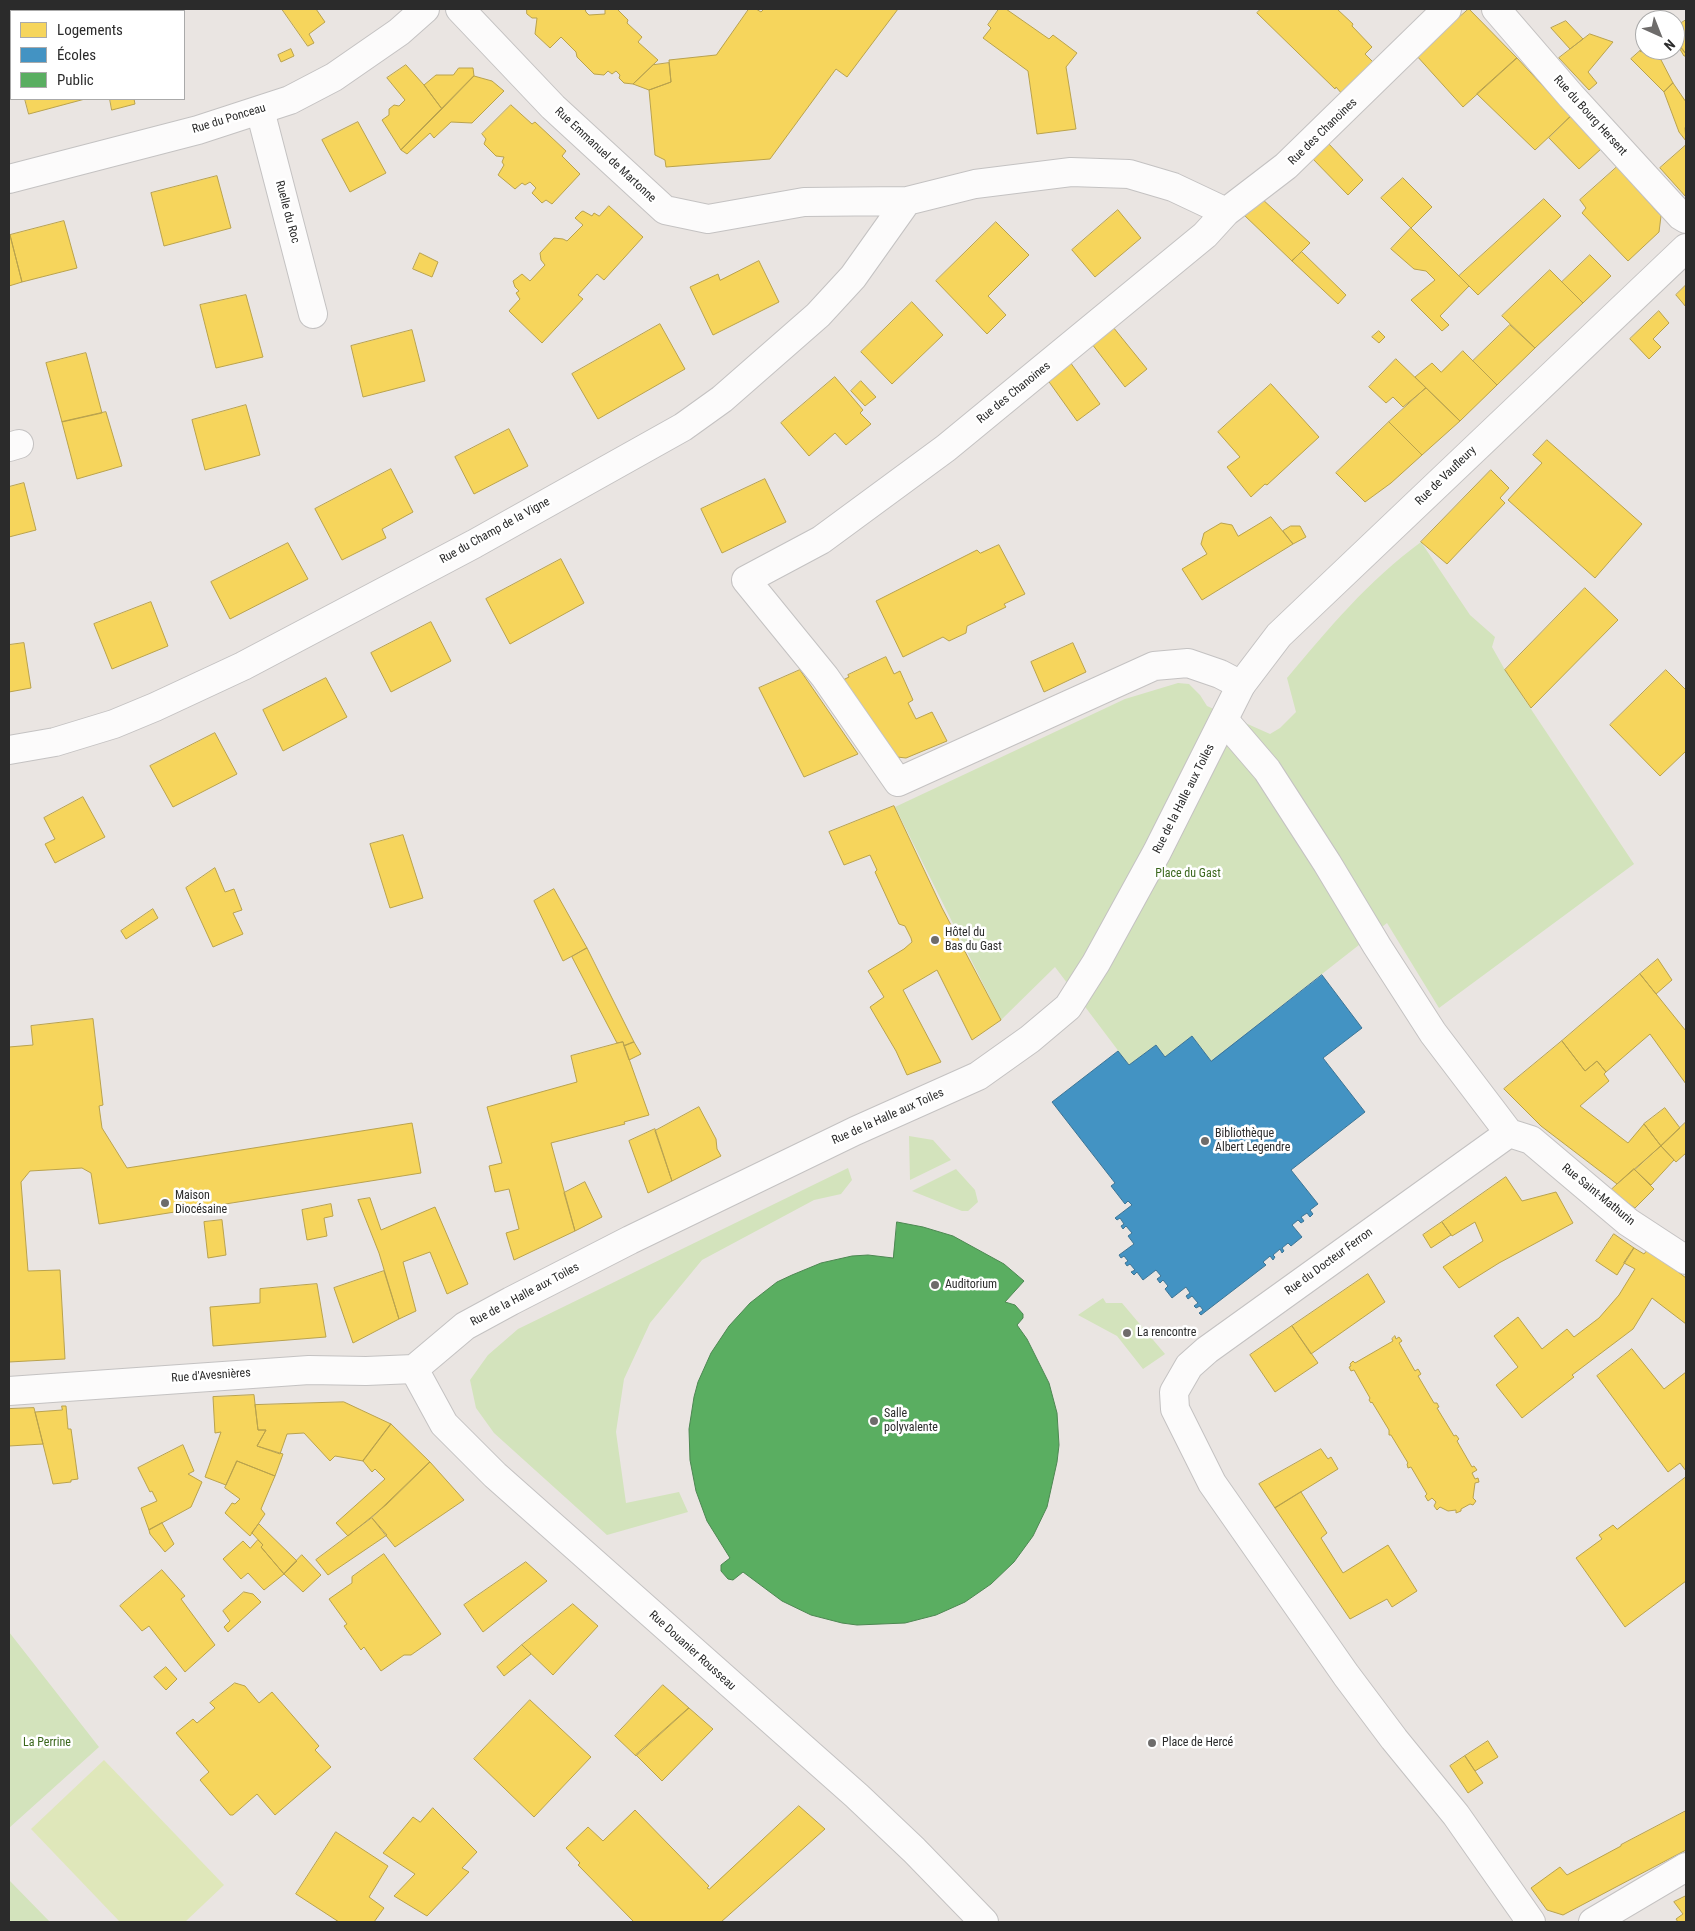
<!DOCTYPE html>
<html>
<head>
<meta charset="utf-8">
<style>
	body { margin:0 }
	#map { position:relative; width:1695px; height:1931px; overflow:hidden; background:#eae5e2; font-family:"Roboto Condensed",sans-serif }
	canvas { display:block }
	.frame { position:absolute; inset:0; border:10px solid #2b2b2b; pointer-events:none }
	.legend { position:absolute; left:10px; top:10px; width:175px; height:90px; box-sizing:border-box; background:#fff; border:1px solid #aaa; margin:0; padding:6px 9px; list-style:none; font-size:15px; color:#2b2b2b }
	.legend li { display:flex; align-items:center; gap:10px; height:25px }
	.legend b { width:25px; border:1px solid #aaa }
	.north { position:absolute; left:1635px; top:10px; width:50px; height:50px; box-sizing:border-box; background:#fff; border:1px solid #aaa; border-radius:50%; rotate:136deg; font-size:14px; font-weight:700; line-height:20px; text-align:center; color:#2b2b2b }
	.north::after { content:''; display:block; margin:auto; width:18px; height:22px; background:#6e6c6b; clip-path:polygon(50% 0,100% 100%,50% 72%,0 100%) }
</style>
</head>
<body>
<div id="map">
<canvas width="1695" height="1931"></canvas>
<div class="frame"></div>
<ul class="legend">
<li><b style="height:14px;background:#f6d55c"></b>Logements</li>
<li><b style="height:14px;background:#4393c3"></b>Écoles</li>
<li><b style="height:14px;background:#5aae61"></b>Public</li>
</ul>
<div class="north">N</div>
</div>
<script>
const ctx = document.querySelector('canvas').getContext('2d');
ctx.lineJoin = 'round';
function fillPath(path, color) {
  ctx.fillStyle = color;
  ctx.fill(path, 'evenodd');
}
function stroke(path, color, width, dash) {
  ctx.strokeStyle = color;
  ctx.lineWidth = width;
  ctx.lineCap = dash ? 'butt' : 'round';
  ctx.setLineDash(dash || []);
  ctx.stroke(path);
}
function drawText(font, color, halo, rows, align = 'center') {
  ctx.font = font + ' "Roboto Condensed",sans-serif';
  ctx.lineWidth = 5;
  ctx.setLineDash([]);
  ctx.textBaseline = 'middle';
  ctx.strokeStyle = halo;
  ctx.fillStyle = color;
  for (const [text, x, y, turn = 0] of rows) {
    ctx.save();
    ctx.translate(x, y);
    ctx.rotate((+turn || 0) * Math.PI / 180);
    ctx.textAlign = isNaN(turn) ? turn : align;
    if (halo) ctx.strokeText(text, 0, 0);
    ctx.fillText(text, 0, 0);
    ctx.restore();
  }
}
const green = new Path2D(`
	M1421,542L1470,615L1495,637L1492,647L1505,670L1634,864L1439,1008L1387,923L1211,1061L1192,1036L1165,1057L1156,1045L1129,1065L1055,967L1001,1020L895,807L1125,699L1178,683L1189,684L1200,695L1207,706L1270,734L1280,728L1296,712L1287,678C1329,628 1368,581 1421,542Z
	M909,1136L933,1140L951,1160L910,1180Z
	M848,1168L852,1180L841,1194L814,1200L702,1260L650,1323L624,1379L616,1432L626,1503L679,1492L688,1512L607,1535L494,1433L476,1408L470,1380L488,1355L518,1329Z
	M956,1169L975,1190L978,1202L968,1211H962L912,1191Z
	M1103,1298L1106,1303H1122L1165,1354L1143,1369L1117,1336L1078,1315Z
	M9,1632L99,1747L9,1828Z
	M9,1880L50,1922H9Z`);
const pitch = new Path2D(`
	M104,1760L224,1885L185,1922H120L31,1829Z`);
const homes = new Path2D(`
	M282,9H316L325,22L309,34L314,43L308,46Z
	M527,9H585L586,12L589,15L605,14V9H617L628,20L627,23L642,37L638,42L658,60L633,84L624,83L619,78L620,75L616,71L612,74L608,71L604,75L594,74L577,57L576,52L561,37L550,48L535,34L537,18H532L527,14Z
	M749,9H756L761,12L764,9H898L847,77L836,69L770,159L666,167L665,160L655,155L649,90L671,82L669,60L716,55Z
	M999,9H1006L1049,39L1053,35L1077,53L1066,67L1076,129L1037,134L1028,71L983,38L991,28L988,25Z
	M1261,9H1337L1353,24L1352,26L1372,47L1365,54L1377,66L1343,95L1336,87L1335,89L1257,13Z
	M1469,9L1517,58L1463,107L1416,55Z
	M1686,20V54L1675,41V27Z
	M1566,21L1583,39L1570,49L1551,28Z
	M1590,34L1613,42L1588,72L1597,83L1589,90L1559,58Z
	M1676,40L1686,54V56H1684L1675,41Z
	M1645,48V50H1662L1653,56L1640,51Z
	M291,49L294,56L281,62L278,55Z
	M1640,51L1660,58L1673,83L1664,92L1631,59Z
	M1517,58L1571,116L1535,150L1477,94Z
	M669,63L671,82L649,90L633,84L653,65Z
	M406,65L424,85L442,109L401,150L382,120L389,115V109L394,105L399,106L405,100L387,78Z
	M459,68H473L474,76L442,109L424,85L436,75H453Z
	M474,76L492,81L504,91L472,123L451,122L434,138L430,133L407,154L401,150Z
	M1673,83L1686,102V126L1685,128L1686,141L1679,132L1664,92Z
	M25,99H85L29,114Z
	M110,99H134L135,104L112,110Z
	M511,105L532,124L535,122L566,151L562,156L580,174L552,204L546,200L542,203L532,193L536,188L530,182L525,185L522,183L515,189L498,175L504,165L502,162L504,157L496,156L484,144L486,139L482,134Z
	M1571,116L1601,149L1579,169L1549,138Z
	M358,122L386,173L350,192L322,140Z
	M1328,143L1363,180L1348,195L1311,157Z
	M1686,145V197L1660,168Z
	M1617,167L1661,216L1659,232L1628,261L1582,213L1586,208L1580,200Z
	M217,176L231,228L164,246L151,193Z
	M1403,178L1432,207L1411,228L1381,198Z
	M1261,198L1310,243L1292,261L1243,214Z
	M1544,199L1561,216L1478,295L1459,276Z
	M609,206L643,237L604,280L597,274L578,295L583,299L542,343L509,311L520,299L516,293L519,291L515,287L513,281L522,274L530,281L545,265L541,260L540,253L554,238L563,239L567,241L583,225L575,218L581,212L583,211L592,216L594,213L599,216Z
	M1118,210L1141,238L1095,277L1072,250Z
	M64,221L77,268L22,282L10,235Z
	M996,222L1029,255L988,296L1006,315L987,334L936,281Z
	M1411,228L1469,286L1440,316L1449,325L1442,331L1411,300L1435,280L1426,271L1414,269L1391,249Z
	M10,235L22,282L9,286V236Z
	M1302,252L1346,295L1338,304L1292,261Z
	M420,253L438,262L432,277L413,269Z
	M1590,255L1611,276L1583,303L1562,282Z
	M759,261L779,302L713,335L690,287L718,274L720,280Z
	M1550,270L1583,303L1535,348L1502,316Z
	M1686,285V307L1676,295Z
	M246,295L263,357L216,368L200,305Z
	M912,302L943,335L892,384L861,352Z
	M1659,311L1669,323L1653,339L1661,347L1649,359L1630,339Z
	M660,324L685,369L598,419L572,374Z
	M1510,325L1535,348L1497,385L1473,361Z
	M1113,327L1147,369L1125,387L1092,344Z
	M412,330L425,381L363,397L351,346Z
	M1379,331L1385,337L1379,343L1372,337Z
	M1463,351L1497,385L1460,421L1415,377L1432,363L1441,372Z
	M86,353L102,413L62,422L46,363Z
	M1396,359L1426,388L1403,407L1393,397L1386,403L1369,387Z
	M1070,362L1100,404L1077,421L1047,379Z
	M835,377L863,410L860,413L871,424L846,445L835,433L809,456L781,423Z
	M861,381L876,397L865,406L851,391Z
	M1271,384L1319,437L1267,485L1265,484L1251,497L1227,467L1240,457L1218,432Z
	M1426,388L1460,421L1422,455L1389,422Z
	M246,405L260,455L205,470L192,420Z
	M106,412L122,466L77,479L62,422Z
	M1389,422L1422,455L1391,483L1365,502L1336,473Z
	M509,429L528,466L474,494L455,457Z
	M1547,440L1642,524L1595,578L1508,500L1542,463L1533,455Z
	M391,469L413,512L382,529L386,538L342,560L315,509Z
	M1491,470L1509,488L1500,498L1505,503L1447,564L1421,542Z
	M765,479L786,522L722,553L701,509Z
	M24,483L36,530L9,537V487Z
	M1271,517L1293,544L1202,600L1182,569L1207,554L1201,544L1204,533L1221,523L1232,525L1238,536Z
	M1291,526H1300L1306,537L1293,544L1283,531Z
	M288,543L308,579L230,619L211,582Z
	M999,545L1025,594L1004,604L1006,607L967,626L966,633L949,641L943,637L903,657L876,601L977,550L980,553Z
	M561,559L584,603L510,644L486,599Z
	M1585,588L1618,620L1531,708L1505,670Z
	M151,602L168,646L112,669L94,624Z
	M431,622L451,661L391,692L371,653Z
	M24,643L31,688L9,692V645Z
	M1073,643L1086,672L1044,692L1031,662Z
	M886,657L894,674L900,671L913,700L908,703L916,719L932,712L947,741L906,758L897,757L841,681L849,677L848,675Z
	M800,670L858,754L804,777L759,688Z
	M1666,670L1686,690V751L1660,776L1610,725Z
	M326,678L347,717L283,751L263,710Z
	M215,733L237,774L173,807L150,766Z
	M83,797L105,837L55,863L45,844L55,839L44,818Z
	M894,806L942,908L1001,1020L972,1040L937,970L903,990L941,1062L907,1075L896,1051L870,1007L884,997L868,971L904,949L912,942L911,938L905,926L899,924L875,872L877,870L870,855L844,865L829,832Z
	M403,835L423,898L390,908L370,844Z
	M215,868L225,892L234,889L242,910L233,913L243,934L213,947L186,888Z
	M554,889L587,948L563,961L534,901Z
	M153,909L158,918L126,939L121,931Z
	M587,948L634,1042L624,1046L623,1042L617,1043L572,957Z
	M1658,959L1672,980L1656,994L1640,974Z
	M1640,974L1686,1031V1084L1650,1034L1606,1072L1597,1061L1585,1071L1562,1041Z
	M93,1019L103,1105L99,1106L102,1128L127,1168L412,1123L421,1173L99,1224L91,1173L82,1168L30,1171L21,1182L28,1271L60,1270L65,1359L9,1362V1047L33,1045L31,1026Z
	M1562,1041L1585,1071L1597,1061L1606,1072L1604,1074L1609,1081L1580,1106L1628,1143L1644,1124L1661,1146L1617,1184L1541,1126L1504,1089Z
	M623,1042L649,1115L624,1122L625,1124L551,1143L575,1231L514,1260L506,1233L519,1229L509,1189L495,1192L489,1166L502,1163L487,1107L577,1082L571,1056Z
	M634,1042L641,1054L629,1060L624,1046Z
	M699,1107L716,1139L717,1149L721,1156L672,1181L655,1131Z
	M1665,1108L1680,1128L1661,1146L1644,1124Z
	M1686,1122V1153L1676,1162L1661,1146Z
	M655,1129L672,1181L648,1193L629,1141Z
	M1661,1146L1674,1160L1651,1185L1635,1170Z
	M1634,1169L1654,1189L1635,1208L1610,1191Z
	M1506,1177L1522,1201L1556,1192L1573,1223L1499,1263L1459,1288L1443,1267L1483,1241L1475,1222L1452,1236L1442,1222Z
	M585,1182L602,1217L575,1231L564,1193Z
	M370,1198L381,1230L435,1207L468,1284L447,1294L430,1252L403,1262L416,1311L399,1319L379,1253L358,1200Z
	M331,1204L333,1216L324,1218L327,1236L307,1240L302,1210Z
	M222,1220L226,1255L208,1258L204,1222Z
	M1442,1222L1451,1235L1431,1248L1423,1235Z
	M1614,1234L1634,1248L1617,1275L1596,1261Z
	M1634,1248L1644,1254L1648,1249L1686,1278V1324L1652,1298L1633,1329L1572,1375L1574,1377L1522,1418L1496,1385L1518,1367L1494,1336L1518,1317L1542,1349L1567,1329L1574,1337L1599,1318L1619,1295L1635,1269L1624,1263Z
	M384,1271L399,1319L353,1343L334,1288Z
	M1368,1274L1385,1302L1311,1354L1292,1326Z
	M317,1284L326,1337L213,1346L210,1307L260,1303V1289Z
	M1292,1326L1318,1363L1275,1392L1250,1355Z
	M1395,1336L1396,1339L1399,1337L1402,1341L1399,1343L1415,1371L1418,1369L1421,1374L1418,1376L1434,1403H1437L1439,1407L1437,1408L1454,1436L1456,1435L1459,1439L1457,1441L1472,1467L1474,1466L1477,1470L1472,1473L1475,1479L1478,1478L1479,1482L1475,1483L1473,1498L1476,1501L1473,1505L1470,1504L1461,1509V1511L1456,1513V1510L1448,1511L1440,1507L1437,1510L1434,1506L1436,1502L1432,1498L1428,1501L1425,1496L1427,1494L1411,1467L1408,1468L1407,1464L1408,1463L1391,1435H1389V1430L1372,1402L1371,1403L1369,1400L1370,1398L1354,1370L1351,1371L1349,1367L1351,1366L1350,1364L1353,1361L1355,1363L1393,1341L1392,1339Z
	M1632,1349L1664,1389L1686,1372V1471L1680,1463L1668,1472L1597,1376Z
	M254,1395L258,1430H266L257,1446L283,1454L275,1476L237,1461L226,1485L205,1477L221,1432L215,1433L213,1397Z
	M344,1402L391,1424L363,1461L335,1456L330,1461L304,1433L287,1434L280,1454L257,1446L266,1430H258L255,1405Z
	M62,1406H66L68,1429H71L78,1479L71,1480V1482L53,1484L35,1412L62,1410Z
	M34,1408L43,1444L9,1446V1409Z
	M391,1424L430,1462L386,1505L348,1536L336,1523L385,1479L375,1469L372,1472L363,1461Z
	M183,1445L194,1471L188,1474L202,1482L191,1507L149,1530L141,1508L157,1501L152,1491L150,1492L138,1468Z
	M1321,1449L1328,1459L1331,1457L1338,1469L1275,1508L1259,1484Z
	M237,1461L275,1476L261,1509L265,1514L250,1536L225,1513L232,1503L235,1504L240,1499L225,1488Z
	M430,1462L464,1500L395,1547L372,1518Z
	M1686,1477V1581L1625,1627L1576,1558L1602,1539L1599,1535L1613,1525L1617,1529Z
	M1301,1492L1327,1533L1321,1538L1343,1573L1388,1545L1417,1591L1392,1607L1387,1599L1350,1619L1275,1508Z
	M372,1518L387,1535L328,1575L316,1560Z
	M162,1523L174,1544L165,1552L150,1534L149,1530Z
	M259,1524L297,1561L284,1574L261,1547L263,1545L252,1533Z
	M258,1540L263,1545L261,1547L284,1574L264,1590L248,1573L241,1579L223,1559L243,1541L250,1548Z
	M384,1554L441,1634L411,1655H404L381,1671L364,1647L361,1650L344,1626L347,1624L329,1599L352,1583V1577Z
	M302,1555L321,1575L303,1592L284,1574Z
	M526,1562L547,1581L483,1632L464,1605Z
	M162,1570L185,1596L181,1599L215,1645L185,1672L149,1626L142,1631L120,1606Z
	M244,1592L253,1594L261,1602L228,1632L224,1627L230,1621L223,1611Z
	M573,1604L598,1626L553,1675L522,1645Z
	M522,1645L531,1654L504,1676L497,1667Z
	M166,1667L177,1679L166,1690L154,1677Z
	M235,1683L245,1686L259,1703L272,1692L319,1746L315,1750L331,1767L275,1815L257,1794L233,1815H230L200,1780L209,1772L176,1733L193,1719L197,1723L215,1708L210,1703Z
	M663,1685L689,1708L636,1756L615,1736Z
	M530,1700L591,1757L534,1817L474,1759Z
	M689,1708L713,1729L662,1781L636,1755Z
	M1488,1741L1498,1757L1475,1771L1465,1756Z
	M1465,1756L1483,1783L1468,1793L1450,1766Z
	M799,1806L825,1829L721,1922H634L578,1865L580,1863L566,1848L588,1827L603,1841L635,1810L709,1886L707,1888L709,1889Z
	M433,1808L477,1852L462,1868L469,1872L427,1916L394,1896L415,1874L383,1853L413,1817L420,1822Z
	M1686,1811V1850L1563,1915L1547,1910L1531,1888L1560,1867L1567,1875L1621,1846V1845Z
	M336,1832L388,1866L369,1897L384,1908L374,1922H339L296,1894Z
	M1686,1896V1922H1678L1676,1919L1683,1914L1674,1902Z`);
const schools = new Path2D(`
	M1322,975L1362,1028L1323,1058L1365,1112L1291,1170L1318,1204L1310,1210L1313,1214L1310,1217L1307,1213L1301,1217L1304,1221L1301,1223L1298,1220L1292,1225L1302,1237L1291,1246L1288,1243L1282,1248L1284,1251L1282,1253L1280,1249L1273,1255L1275,1257L1273,1260L1270,1256L1263,1262L1266,1265L1201,1315L1199,1313L1203,1310L1200,1306L1196,1308L1194,1306L1198,1303L1192,1296L1188,1299L1186,1296L1190,1293L1186,1287L1172,1298L1165,1289L1168,1286L1163,1280L1160,1283L1157,1279L1161,1276L1156,1270L1143,1280L1137,1272L1134,1275L1131,1272L1135,1270L1130,1264L1127,1266L1125,1263L1128,1261L1124,1256L1121,1258L1119,1255L1134,1244L1128,1236L1132,1233L1126,1226L1123,1229L1121,1226L1124,1224L1120,1218L1117,1220L1115,1218L1132,1205L1128,1201L1125,1204L1111,1186L1115,1183L1052,1102L1118,1051L1129,1065L1156,1045L1165,1057L1192,1036L1211,1061Z`);
const public = new Path2D(`
	M897,1222L923,1227L953,1236L1004,1264L1024,1281L1005,1302L1015,1305L1023,1314V1318L1017,1325L1027,1339L1049,1383L1057,1413L1059,1445L1057,1462L1047,1507L1033,1536L1014,1562L991,1584L965,1602L936,1615L905,1623L857,1625L842,1623L811,1615L782,1601L743,1572L733,1580L728,1579L721,1571V1565L730,1558L707,1521L696,1491L690,1460L689,1429L694,1397L698,1382L711,1353L729,1326L750,1303L777,1282L792,1275L821,1263L852,1256L868,1255L893,1258Z`);
const minor = new Path2D(`
	M460,9L553,107L665,210L708,219L804,202L907,201L975,184L1071,172L1129,174L1173,187L1226,212
	M1496,9L1571,96L1681,216L1686,219
	M260,110L313,314
	M9,179L198,130L290,100L334,77L399,32L425,9
	M9,447L19,444
	M1241,685L1220,674L1188,663L1154,666L898,782L825,677L746,580L821,540L946,448L1205,235L1226,212L1286,166L1447,9
	M1224,720L1267,770L1327,863L1377,946L1433,1033L1509,1133
	M9,750L55,742L114,724L155,707L243,666L474,544L683,427L722,399L818,315L853,277L907,201
	M1509,1133L1207,1350L1189,1366L1174,1392L1175,1409L1212,1483L1346,1675L1394,1739L1456,1815L1531,1922
	M1509,1133L1531,1140L1628,1222L1686,1260
	M414,1369L444,1424L495,1475L857,1796L914,1850L984,1922
	M1593,1922L1686,1867`);
const tertiary = new Path2D(`
	M9,1391L309,1370L366,1371L414,1369L465,1326L511,1301L630,1240L855,1131L978,1076L1030,1039L1068,1007L1096,963L1157,852L1241,685L1279,635L1686,248`);
const markers = [
	[935,940,5,"#6e6c6b"],
	[1205,1141,5,"#6e6c6b"],
	[165,1203,5,"#6e6c6b"],
	[935,1285,5,"#6e6c6b"],
	[1127,1333,5,"#6e6c6b"],
	[874,1421,5,"#6e6c6b"],
	[1152,1743,5,"#6e6c6b"]
];
const streetNames = [
	["Rue du Bourg Hersent",1590,116,48],
	["Rue du Ponceau",229,119,-17],
	["Rue des Chanoines",1323,132,-44],
	["Rue Emmanuel de Martonne",605,155,43],
	["Ruelle du Roc",287,212,75],
	["Rue des Chanoines",1014,393,-39],
	["Rue de Vaufleury",1446,476,-44],
	["Rue du Champ de la Vigne",495,531,-29],
	["Rue de la Halle aux Toiles",1184,799,-63],
	["Rue de la Halle aux Toiles",888,1117,-24],
	["Rue Saint-Mathurin",1598,1195,39],
	["Rue du Docteur Ferron",1329,1262,-36],
	["Rue de la Halle aux Toiles",525,1295,-28],
	["Rue d'Avesnières",211,1376,-4],
	["Rue Douanier Rousseau",692,1651,42]
];
const parkNames = [
	["Place du Gast",1188,874],
	["La Perrine",47,1743]
];
const poiNames = [
	["Hôtel du",945,933],
	["Bas du Gast",945,947],
	["Bibliothèque",1215,1134],
	["Albert Legendre",1215,1148],
	["Maison",175,1196],
	["Diocésaine",175,1210],
	["Auditorium",945,1285],
	["La rencontre",1137,1333],
	["Salle",884,1414],
	["polyvalente",884,1428],
	["Place de Hercé",1162,1743]
];
fillPath(green, '#d3e3bc');
fillPath(pitch, '#dfe7ba');
fillPath(homes, '#f6d55c');
stroke(homes, '#b9a24d', 1);
fillPath(schools, '#4393c3');
stroke(schools, '#3c7495', 1);
fillPath(public, '#5aae61');
stroke(public, '#4c8751', 1);
stroke(minor, '#c4c2c2', 30);
stroke(tertiary, '#c4c2c2', 30);
stroke(minor, '#fcfbfb', 28);
stroke(tertiary, '#fcfbfb', 28);
for (const [x, y, r, color] of markers) {
  const dot = new Path2D();
  dot.arc(x, y, r, 0, 2 * Math.PI);
  ctx.fillStyle = color;
  ctx.fill(dot);
  stroke(dot, '#fff', 2);
}
drawText('12px', '#2b2b2b', '#fff', streetNames);
drawText('12px', '#3b671d', '#fff', parkNames);
drawText('12px', '#2b2b2b', '#fff', poiNames, 'left');
</script>
</body>
</html>
